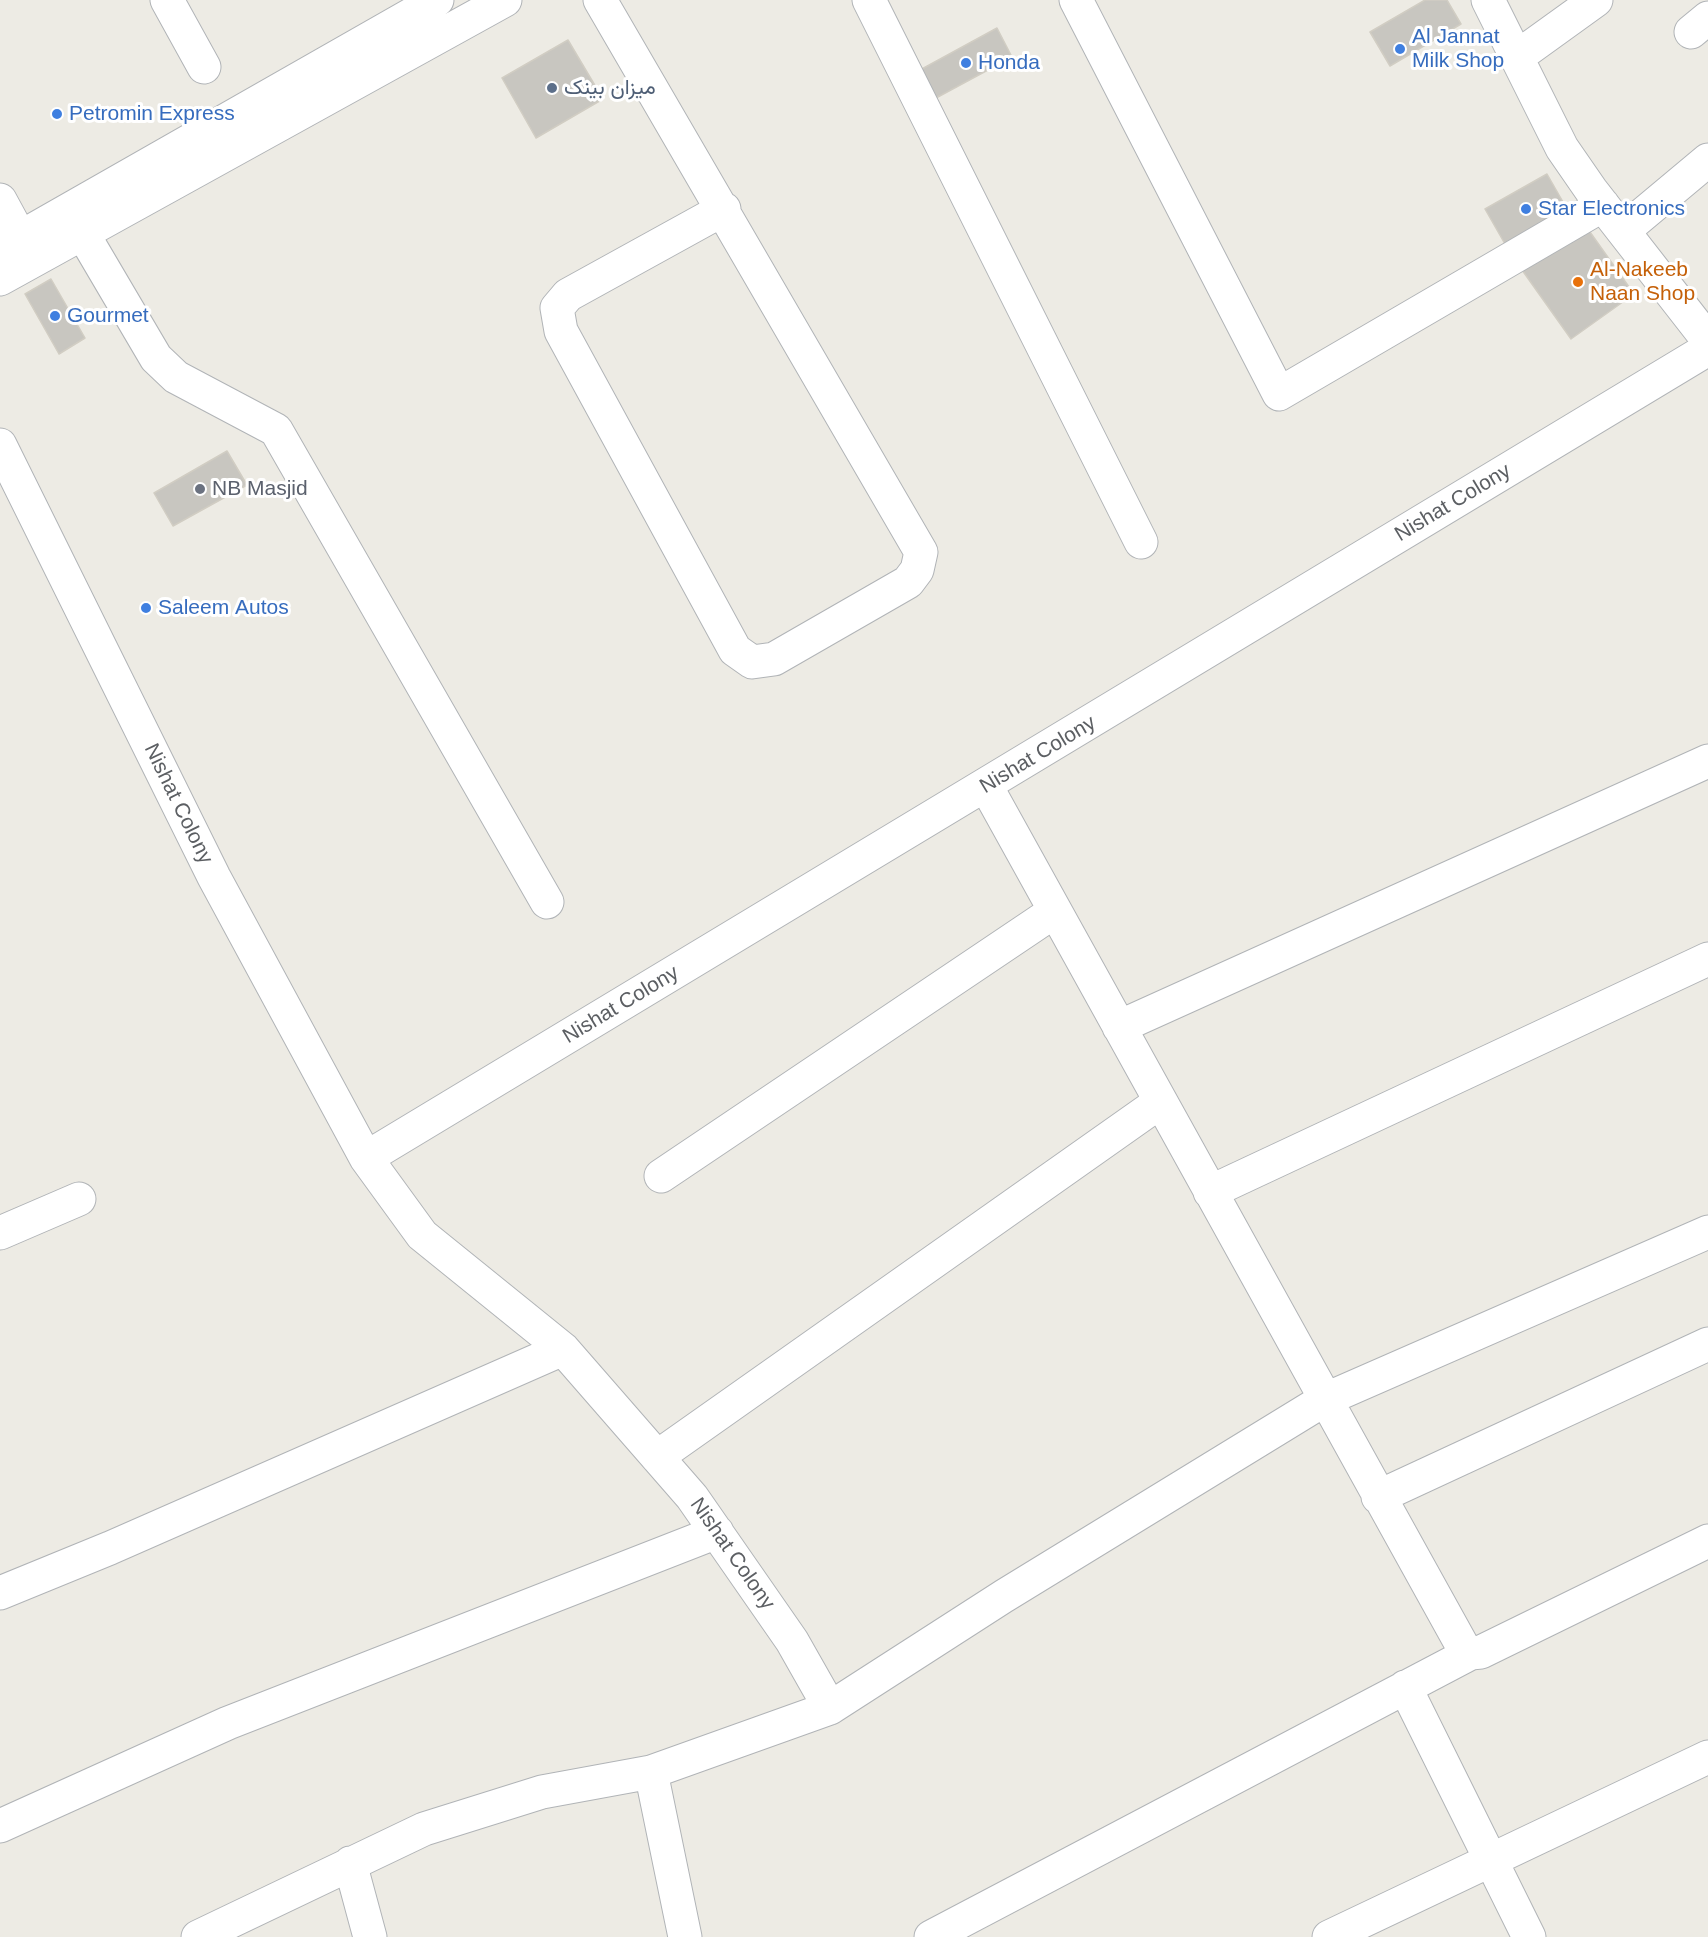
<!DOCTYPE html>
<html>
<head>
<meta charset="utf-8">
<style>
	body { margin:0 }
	canvas { display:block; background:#edebe4 }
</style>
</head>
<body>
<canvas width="1708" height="1937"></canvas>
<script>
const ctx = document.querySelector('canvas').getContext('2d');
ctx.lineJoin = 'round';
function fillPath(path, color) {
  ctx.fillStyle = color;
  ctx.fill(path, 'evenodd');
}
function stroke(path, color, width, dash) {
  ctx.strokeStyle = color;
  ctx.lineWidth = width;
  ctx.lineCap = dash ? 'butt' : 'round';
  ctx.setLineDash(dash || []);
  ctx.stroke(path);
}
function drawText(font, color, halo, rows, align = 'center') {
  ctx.font = font + ' Helvetica,Vazirmatn,sans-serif';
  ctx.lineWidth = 6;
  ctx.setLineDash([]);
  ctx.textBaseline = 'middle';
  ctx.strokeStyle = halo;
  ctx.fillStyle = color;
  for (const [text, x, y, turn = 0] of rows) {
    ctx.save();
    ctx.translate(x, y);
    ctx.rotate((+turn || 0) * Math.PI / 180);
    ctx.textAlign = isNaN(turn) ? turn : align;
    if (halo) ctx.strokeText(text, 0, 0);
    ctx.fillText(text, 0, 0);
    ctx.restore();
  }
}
const building = new Path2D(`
	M1425,0H1447L1461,24L1390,66L1370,32Z
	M997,28L1012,57L936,98L920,70Z
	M568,40L603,99L536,138L502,78Z
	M1547,174L1567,209L1505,244L1485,209Z
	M1585,225L1634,294L1571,339L1522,270Z
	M51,279L85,338L59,354L25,294Z
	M227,451L247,485L173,526L154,493Z`);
const minor = new Path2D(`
	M167,0L204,67
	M600,0L921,552L917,570L908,582L774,659L752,662L735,650L561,331L557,308L568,295L724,209
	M869,0L1141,542
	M1076,0L1279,394L1603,205
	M1488,0L1562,148L1591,190L1708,340
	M1691,32L1708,18
	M1517,57L1596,0
	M0,200L31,257
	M1623,231L1708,160
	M83,234L156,358L176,377L276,430L547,902
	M0,249L437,0
	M0,279L505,0
	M0,445L214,877L366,1158L422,1235L563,1349L692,1497L792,1641L830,1708
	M986,786L1463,1647L1471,1653L1481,1652L1708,1541
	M1119,1027L1708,761
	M366,1158L1708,349
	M661,1176L1055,911
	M1210,1192L1708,959
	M0,1233L79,1199
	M657,1457L1160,1102
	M1378,1497L1708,1344
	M0,1593L110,1548L563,1349
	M1405,1687L1529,1937
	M651,1772L685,1937
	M0,1826L228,1723L717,1532
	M350,1863L370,1937
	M198,1937L424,1829L542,1792L651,1772L830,1708L1004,1596L1324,1400L1708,1232
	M931,1937L1471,1653
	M1329,1937L1708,1757`);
const markers = [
	[1400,49,6,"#3f7fe0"],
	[966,63,6,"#3f7fe0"],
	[552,88,6,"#5c6f8a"],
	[57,114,6,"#3f7fe0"],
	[1526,209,6,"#3f7fe0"],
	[1578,282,6,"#e8710a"],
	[55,316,6,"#3f7fe0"],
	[200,489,6,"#6b7280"],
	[146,608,6,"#3f7fe0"]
];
const shopNames = [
	["Al Jannat",1412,37],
	["Milk Shop",1412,61],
	["Honda",978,63],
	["Petromin Express",69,114],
	["Star Electronics",1538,209],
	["Gourmet",67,316],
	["Saleem Autos",158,608]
];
const serviceNames = [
	["میزان بینک",564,88]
];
const foodNames = [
	["Al-Nakeeb",1590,270],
	["Naan Shop",1590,294]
];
const worshipNames = [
	["NB Masjid",212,489]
];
const streetNames = [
	["Nishat Colony",1453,503,-31],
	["Nishat Colony",1038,755,-31],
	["Nishat Colony",178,804,64],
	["Nishat Colony",621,1005,-31],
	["Nishat Colony",732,1554,55]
];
fillPath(building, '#c8c6c0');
stroke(building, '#d1cdc3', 1.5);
stroke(minor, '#b1b4b7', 35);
stroke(minor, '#fff', 33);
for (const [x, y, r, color] of markers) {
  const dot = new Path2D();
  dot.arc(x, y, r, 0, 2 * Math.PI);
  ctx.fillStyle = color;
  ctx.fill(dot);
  stroke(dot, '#fff', 2);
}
drawText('21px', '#366cbe', '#fff', shopNames, 'left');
drawText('21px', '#4e5e75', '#fff', serviceNames, 'left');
drawText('21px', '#c56008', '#fff', foodNames, 'left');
drawText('21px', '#5b616d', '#fff', worshipNames, 'left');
drawText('21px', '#5c5f63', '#fff', streetNames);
</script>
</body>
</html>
